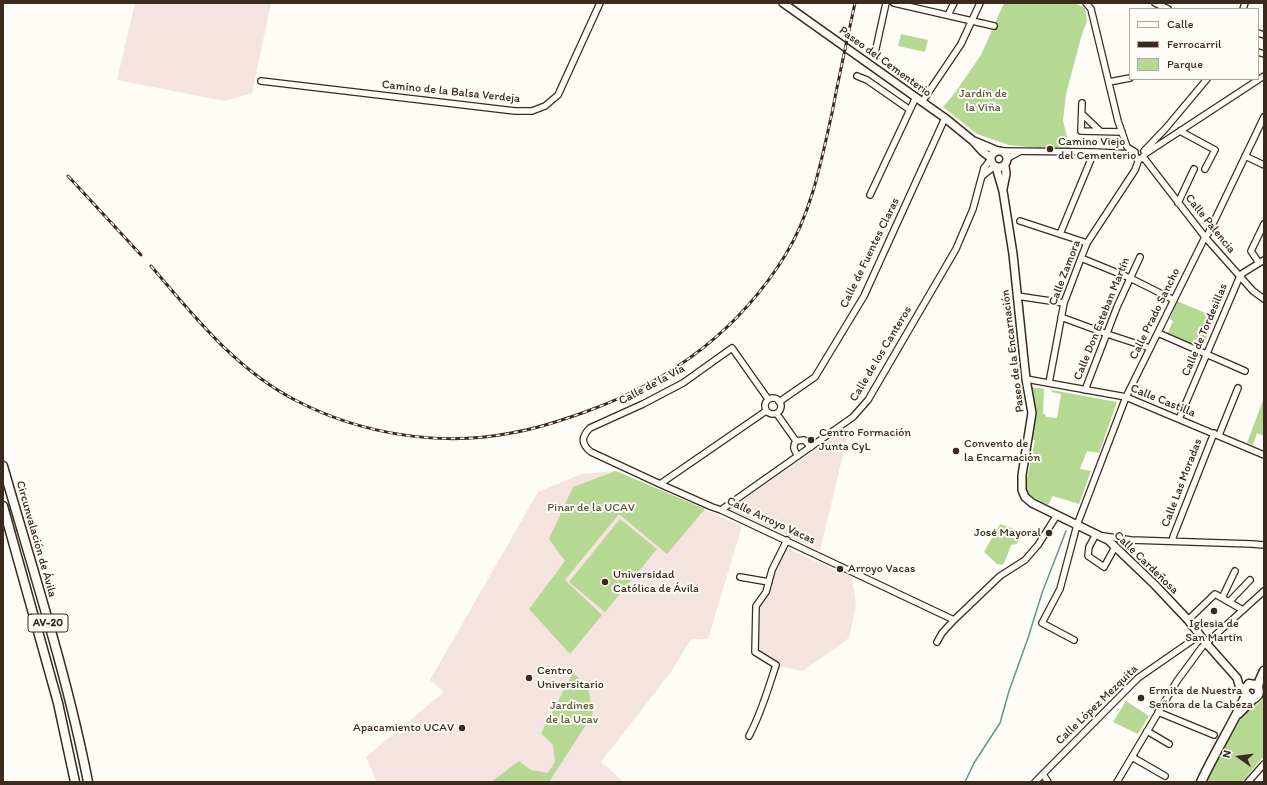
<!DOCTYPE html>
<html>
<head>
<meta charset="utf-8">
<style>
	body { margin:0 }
	#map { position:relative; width:1267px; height:785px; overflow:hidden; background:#fdfcf7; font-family:Itim,sans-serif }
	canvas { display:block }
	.frame { position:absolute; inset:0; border:4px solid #3b2a1e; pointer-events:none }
	.legend { position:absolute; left:1129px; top:8px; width:130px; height:72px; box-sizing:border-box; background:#fdfcf7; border:1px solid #afa8a0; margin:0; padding:5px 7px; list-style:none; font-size:12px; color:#3b2a1e }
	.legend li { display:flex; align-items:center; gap:8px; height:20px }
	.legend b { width:20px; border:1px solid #afa8a0 }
	.north { position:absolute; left:1219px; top:737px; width:40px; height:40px; -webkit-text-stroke:3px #fdfcf7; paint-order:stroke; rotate:284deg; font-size:11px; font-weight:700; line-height:16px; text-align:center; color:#3b2a1e }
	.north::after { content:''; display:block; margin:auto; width:14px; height:18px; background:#3b2a1e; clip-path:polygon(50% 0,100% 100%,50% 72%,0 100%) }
</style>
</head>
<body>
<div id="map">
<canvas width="1267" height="785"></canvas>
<div class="frame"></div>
<ul class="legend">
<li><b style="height:5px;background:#fdfcf7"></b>Calle</li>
<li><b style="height:5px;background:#3b2a1e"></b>Ferrocarril</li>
<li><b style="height:11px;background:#b5d892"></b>Parque</li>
</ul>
<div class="north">N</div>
</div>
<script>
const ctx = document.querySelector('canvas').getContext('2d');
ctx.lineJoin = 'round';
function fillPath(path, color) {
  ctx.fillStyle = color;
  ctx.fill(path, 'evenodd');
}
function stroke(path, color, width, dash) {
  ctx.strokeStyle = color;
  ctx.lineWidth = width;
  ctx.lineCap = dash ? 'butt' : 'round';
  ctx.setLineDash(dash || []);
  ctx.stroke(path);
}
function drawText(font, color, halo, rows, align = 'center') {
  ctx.font = font + ' Itim,sans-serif';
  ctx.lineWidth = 4;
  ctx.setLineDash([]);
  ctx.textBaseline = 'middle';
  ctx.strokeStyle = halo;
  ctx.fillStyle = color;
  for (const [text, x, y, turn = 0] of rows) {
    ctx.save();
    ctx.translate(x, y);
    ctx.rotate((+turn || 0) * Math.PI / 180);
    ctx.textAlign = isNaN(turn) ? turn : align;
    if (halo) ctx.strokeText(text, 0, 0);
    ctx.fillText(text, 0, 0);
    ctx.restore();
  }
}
const built = new Path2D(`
	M135,3H271L252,93L225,101L117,80Z
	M850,426L820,550L731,510V508Z
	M616,471L742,526L708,639H691L671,672L601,762L624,782H377L366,757L444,692L430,680L538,492L581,474Z
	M786,548L852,577L856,605L849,638L803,671L777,666L779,663L758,650L759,607L769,594L771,580Z`);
const green = new Path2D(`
	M1004,3H1075L1085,8L1087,21L1082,34L1066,94L1063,121L1070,148H1038L1009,145L977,134L943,107L954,94L981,55Z
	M901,34L928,40L925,52L898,46Z
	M1177,301L1215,317L1201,351L1166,337L1173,321L1170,319Z
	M1031,387L1044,389L1043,414H1045L1046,417L1057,418L1061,394L1051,392L1052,390L1117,402L1099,453L1087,451L1080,469L1091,471L1079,504L1053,496L1048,505C1039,501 1029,498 1025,488L1035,440H1032L1037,413Z
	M1263,400H1264V436L1257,433L1253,445L1247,443Z
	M616,471L705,509L667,554L619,514L565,580L602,615L570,654L529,609L565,561L549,539L573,487Z
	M620,519L657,549L605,612L569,582Z
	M1000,524L1021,532L1017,544L1011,545L1007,556L1003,565L997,564L984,552Z
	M573,673L588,687L593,714L549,782H491L519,761L531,770L548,773L555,762L553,745L541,733Z
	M1264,694V756L1242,782H1207L1214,765L1240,718L1261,701Z
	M1126,701L1149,716L1138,734L1113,722Z`);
const stream = new Path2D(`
	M965,782L974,763L1000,723L1009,691L1028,638L1042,593L1066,531`);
const minor = new Path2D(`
	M894,3L994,26
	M1086,3L1091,9L1118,121L1127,147L1135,152
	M1155,3L1168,9
	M1243,9L1245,3
	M948,15L954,3
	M1258,33L1264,35
	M1258,52L1264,54
	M875,53L886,3
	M857,76L867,80L910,110
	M261,81L515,111H532L545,106L558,95L600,3
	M1109,82L1130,78
	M922,102L961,44L980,3
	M1082,103L1081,131L1122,132
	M1082,114L1100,131
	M1180,131L1215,150L1205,169
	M1001,151L1094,152L1135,154
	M1144,151L1166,128L1207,79
	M1135,154L1136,158L1141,159L1145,154L1264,76
	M1245,156L1264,165
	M1008,158L1019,152
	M1144,158L1205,237L1253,291L1264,299
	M982,176L995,166
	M870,195L916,97
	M1178,203L1194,169
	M1020,221L1087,243
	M1060,234L1094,152
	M1081,258L1130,278L1174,300
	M1259,263L1251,251L1264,224
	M1017,296L1064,303
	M1061,317L1107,334L1150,348
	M1158,333L1245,371
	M1026,379L1126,397L1264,455
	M1049,383L1064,303L1081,258L1087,243L1135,170L1139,159
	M1085,390L1117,307L1140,257
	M765 406a8 8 0 1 1 16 0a8 8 0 1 1-16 0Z
	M768,399L732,348L683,383L643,404L590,428C581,437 581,444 591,452L660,484L712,507L721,510L954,620
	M779,402L815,377L864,296L945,118
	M777,414L796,441
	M1179,419L1240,276L1243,273L1264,260
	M1219,435L1238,388
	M798,456C794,450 792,447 796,441L804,440L811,447
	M660,484L766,411
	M721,510L853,417L868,400L956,249L973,209L984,168L991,159
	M1096,534L1089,547L1088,556L1104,567L1115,547
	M1103,536L1131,540L1252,544L1264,545
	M1173,541V537L1214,433
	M740,577L769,582
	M1222,598L1235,571
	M1229,602L1250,580
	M1188,620L1215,594L1243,610
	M1074,640L1042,623L1060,589L1077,525L1126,397L1205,237L1208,234L1264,117
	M937,642L942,633L954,620L1000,576L1025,560L1038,545L1057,515
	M1158,712L1214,735
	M1147,731L1169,744
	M749,736C761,714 768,689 776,665L755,652L756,606L766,592L772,570L787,540
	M1132,757L1165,776
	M1043,774L1048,782
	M1035,782L1138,678L1200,635
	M1117,782L1177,681L1202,647L1264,591
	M1248,782L1264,764`);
const major = new Path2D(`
	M783,3L945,118L972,140L982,151L991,158
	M974,141L998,151
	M991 159a8 8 0 1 1 16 0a8 8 0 1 1-16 0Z
	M996,167L1003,191L1013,254L1022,341L1026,379L1032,413L1022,475V490L1025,497L1032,503L1108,540L1155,585L1188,620L1206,643L1237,678L1239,685L1244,690
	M1003,189L1006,174L1005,166`);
const highway = new Path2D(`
	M3,466C33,571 67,675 88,782
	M3,506L58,703L75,782
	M1258,687L1255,685L1249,684L1244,690C1246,696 1252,703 1258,695C1260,692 1258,689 1258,686C1259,681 1262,675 1264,671
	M1238,714L1254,698
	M1201,782C1215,752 1232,725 1246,695`);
const rail = new Path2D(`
	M68,176L141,255
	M151,266C194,316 236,370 297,401C361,434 440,447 511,433C536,429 560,421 585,412C669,382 739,331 786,254C812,211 821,162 832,113C839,76 847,40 855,3`);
const markers = [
	[1050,149,4,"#3b2a1e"],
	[811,440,4,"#3b2a1e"],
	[956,451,4,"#3b2a1e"],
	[1049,533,4,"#3b2a1e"],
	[840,569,4,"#3b2a1e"],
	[605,582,4,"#3b2a1e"],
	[1214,611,4,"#3b2a1e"],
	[529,678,4,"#3b2a1e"],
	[1141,698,4,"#3b2a1e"],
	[462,728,4,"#3b2a1e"]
];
const shields = [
	[48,623,40]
];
const shieldNames = [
	["AV-20",48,623]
];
const streetNames = [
	["Paseo del Cementerio",885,62,36],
	["Camino de la Balsa Verdeja",451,92,6],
	["Calle Palencia",1210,224,51],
	["Calle de Fuentes Claras",870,253,-64],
	["Calle Zamora",1065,273,-69],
	["Calle Prado Sancho",1155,314,-64],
	["Calle Don Esteban Martín",1102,319,-68],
	["Calle de Tordesillas",1205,330,-67],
	["Paseo de la Encarnación",1013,351,-97],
	["Calle de los Canteros",881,354,-59],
	["Calle de la Vía",652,385,-28],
	["Calle Castilla",1163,401,22],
	["Calle Las Moradas",1182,483,-69],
	["Calle Arroyo Vacas",771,521,25],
	["Circunvalación de Ávila",36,539,74],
	["Calle Cardeñosa",1146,563,44],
	["Calle López Mezquita",1097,705,-44]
];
const parkNames = [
	["Jardín de",983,94],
	["la Viña",983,108],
	["Pinar de la UCAV",591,508],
	["Jardines",572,706],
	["de la Ucav",572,720]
];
const poiNames = [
	["Camino Viejo",1058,142],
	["del Cementerio",1058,156],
	["Centro Formación",819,433],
	["Junta CyL",819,447],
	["Convento de",964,444],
	["la Encarnación",964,458],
	["José Mayoral",1041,533,"right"],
	["Arroyo Vacas",848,569],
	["Universidad",613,575],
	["Católica de Ávila",613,589],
	["Iglesia de",1214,624,"center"],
	["San Martín",1214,638,"center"],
	["Centro",537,671],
	["Universitario",537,685],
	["Ermita de Nuestra",1149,691],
	["Señora de la Cabeza",1149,705],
	["Apacamiento UCAV",454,728,"right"]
];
fillPath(built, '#f5e3df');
fillPath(green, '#b5d892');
stroke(stream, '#679291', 1.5);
stroke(minor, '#3b2a1e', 8);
stroke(major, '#3b2a1e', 10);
stroke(highway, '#3b2a1e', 11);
stroke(minor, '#fdfcf7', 5.5);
stroke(major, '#fdfcf7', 7);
stroke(highway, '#fdfcf7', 8);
stroke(rail, '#3b2a1e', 3);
stroke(rail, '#fdfcf7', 1.5, [4.5]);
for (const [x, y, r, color] of markers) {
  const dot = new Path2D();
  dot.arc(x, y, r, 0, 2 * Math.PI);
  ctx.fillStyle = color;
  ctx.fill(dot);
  stroke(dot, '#fdfcf7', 1.5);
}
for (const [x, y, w] of shields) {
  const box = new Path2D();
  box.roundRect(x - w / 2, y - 9, w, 18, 3);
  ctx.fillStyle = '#fdfcf7';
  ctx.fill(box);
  stroke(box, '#3b2a1e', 1);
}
drawText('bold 11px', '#3b2a1e', null, shieldNames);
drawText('12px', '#3b2a1e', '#fdfcf7', streetNames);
drawText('12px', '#5a563b', '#fdfcf7', parkNames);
drawText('12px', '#3b2a1e', '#fdfcf7', poiNames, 'left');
</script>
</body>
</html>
